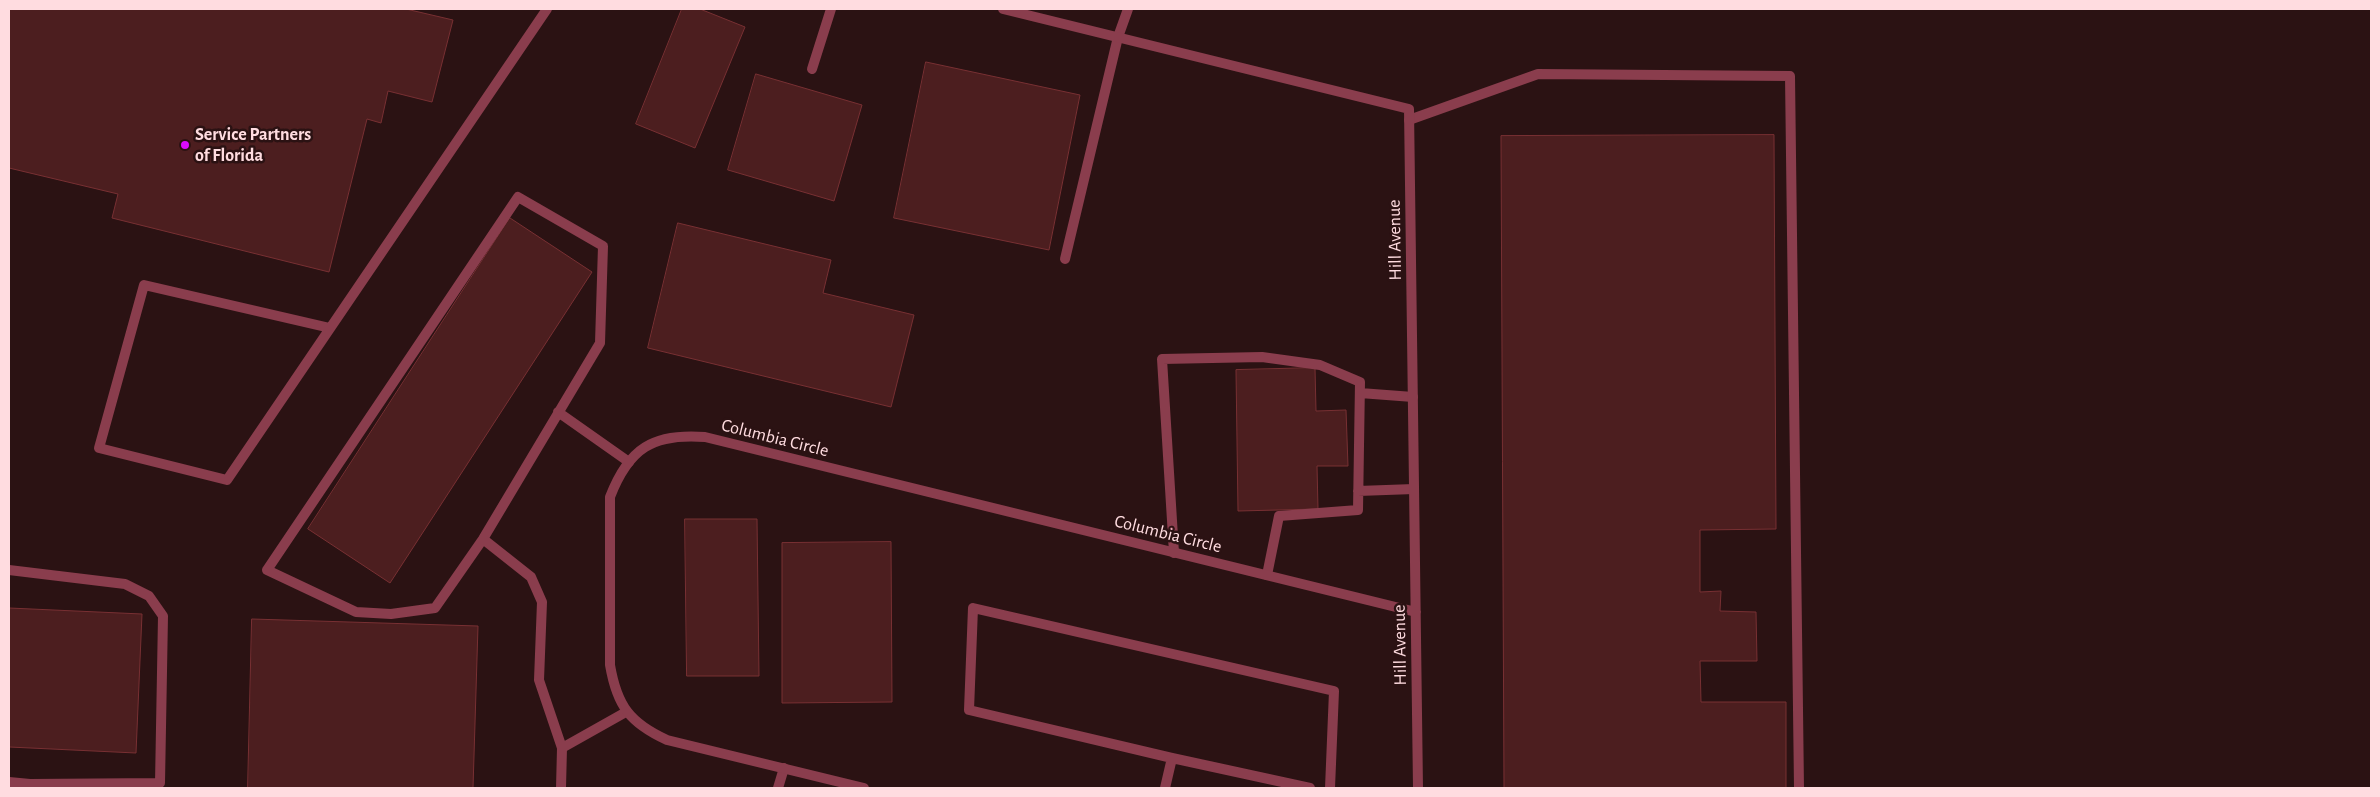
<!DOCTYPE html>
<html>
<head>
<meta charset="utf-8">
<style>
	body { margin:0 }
	#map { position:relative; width:2380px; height:797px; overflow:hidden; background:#2b1213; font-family:"Alegreya Sans",sans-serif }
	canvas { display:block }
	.frame { position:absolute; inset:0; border:10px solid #ffdce0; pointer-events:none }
</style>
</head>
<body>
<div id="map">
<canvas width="2380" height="797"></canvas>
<div class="frame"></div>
</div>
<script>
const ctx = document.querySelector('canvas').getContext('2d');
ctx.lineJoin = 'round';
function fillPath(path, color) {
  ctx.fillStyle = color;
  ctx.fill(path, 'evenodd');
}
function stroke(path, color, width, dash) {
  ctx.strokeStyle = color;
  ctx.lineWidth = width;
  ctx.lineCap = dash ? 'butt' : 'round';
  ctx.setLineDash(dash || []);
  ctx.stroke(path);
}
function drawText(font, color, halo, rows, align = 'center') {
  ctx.font = font + ' "Alegreya Sans",sans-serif';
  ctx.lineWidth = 5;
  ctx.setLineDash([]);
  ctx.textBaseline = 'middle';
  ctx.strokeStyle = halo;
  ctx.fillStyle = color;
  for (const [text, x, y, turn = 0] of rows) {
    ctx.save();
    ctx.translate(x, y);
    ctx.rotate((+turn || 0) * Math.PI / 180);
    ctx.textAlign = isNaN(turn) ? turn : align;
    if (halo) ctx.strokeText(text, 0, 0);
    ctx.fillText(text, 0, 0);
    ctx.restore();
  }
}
const building = new Path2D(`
	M9,9H406L453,20L432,102L388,91L381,123L367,119L329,272L112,218L118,194L9,168Z
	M682,9H700L745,27L695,148L636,124Z
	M926,62L1080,95L1049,250L894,218Z
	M756,74L862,105L834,201L728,170Z
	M1774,135L1776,529L1700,530V592L1721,591L1720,611L1756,612L1757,661H1700L1701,702H1786V788H1504L1501,136Z
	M510,218L592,272L390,583L308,529Z
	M678,223L831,260L823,293L914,315L891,407L648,348Z
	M1315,368L1316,411L1346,410L1348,466H1317L1318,509L1238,511L1236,370Z
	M685,519H757L759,676H687Z
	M891,542L892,702L782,703V543Z
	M9,608L142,614L136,753L9,747Z
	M252,619L478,626L473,788H248Z`);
const service = new Path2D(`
	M812,69L831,9
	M1409,120L1538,74L1790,76L1799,788
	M518,197L603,246L600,343L483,539L435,608L391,614L356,612L267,570Z
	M1065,259L1118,37L1128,9
	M330,328L144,285L99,448L227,480L547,9
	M1360,393L1413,397
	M558,412L629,462
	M1358,491L1414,489
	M483,539L531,577L542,602L539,680L562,748L561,788
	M1174,553L1162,359L1262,357L1320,365L1360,382L1358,510L1279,516L1267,575
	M9,570L125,584L149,596L163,616L160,783L30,784
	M562,748L626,712
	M9,782L30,784V788
	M778,788L784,768
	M1165,788L1172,758
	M1310,788L1172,758L969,710L973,608L1334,691L1330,788`);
const minor = new Path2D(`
	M1003,9L1409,109L1418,788
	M864,788L667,740C630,723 617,706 610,665V497C629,448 653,433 705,437L1416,612`);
const markers = [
	[185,145,5,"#db0bfc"]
];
const poiNames = [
	["Service Partners",195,135],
	["of Florida",195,156]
];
const streetNames = [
	["Hill Avenue",1395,240,-91],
	["Columbia Circle",775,438,14],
	["Columbia Circle",1168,534,14],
	["Hill Avenue",1400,645,-91]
];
fillPath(building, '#4c1e1f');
stroke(building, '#783033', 1);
stroke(service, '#8a3d4d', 10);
stroke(minor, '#8a3d4d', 10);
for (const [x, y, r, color] of markers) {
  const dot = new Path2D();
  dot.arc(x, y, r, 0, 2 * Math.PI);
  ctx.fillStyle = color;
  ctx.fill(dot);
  stroke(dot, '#2b1213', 2);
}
drawText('bold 18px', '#ffdce0', '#2b1213', poiNames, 'left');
drawText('18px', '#ffdce0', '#2b1213', streetNames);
</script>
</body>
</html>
